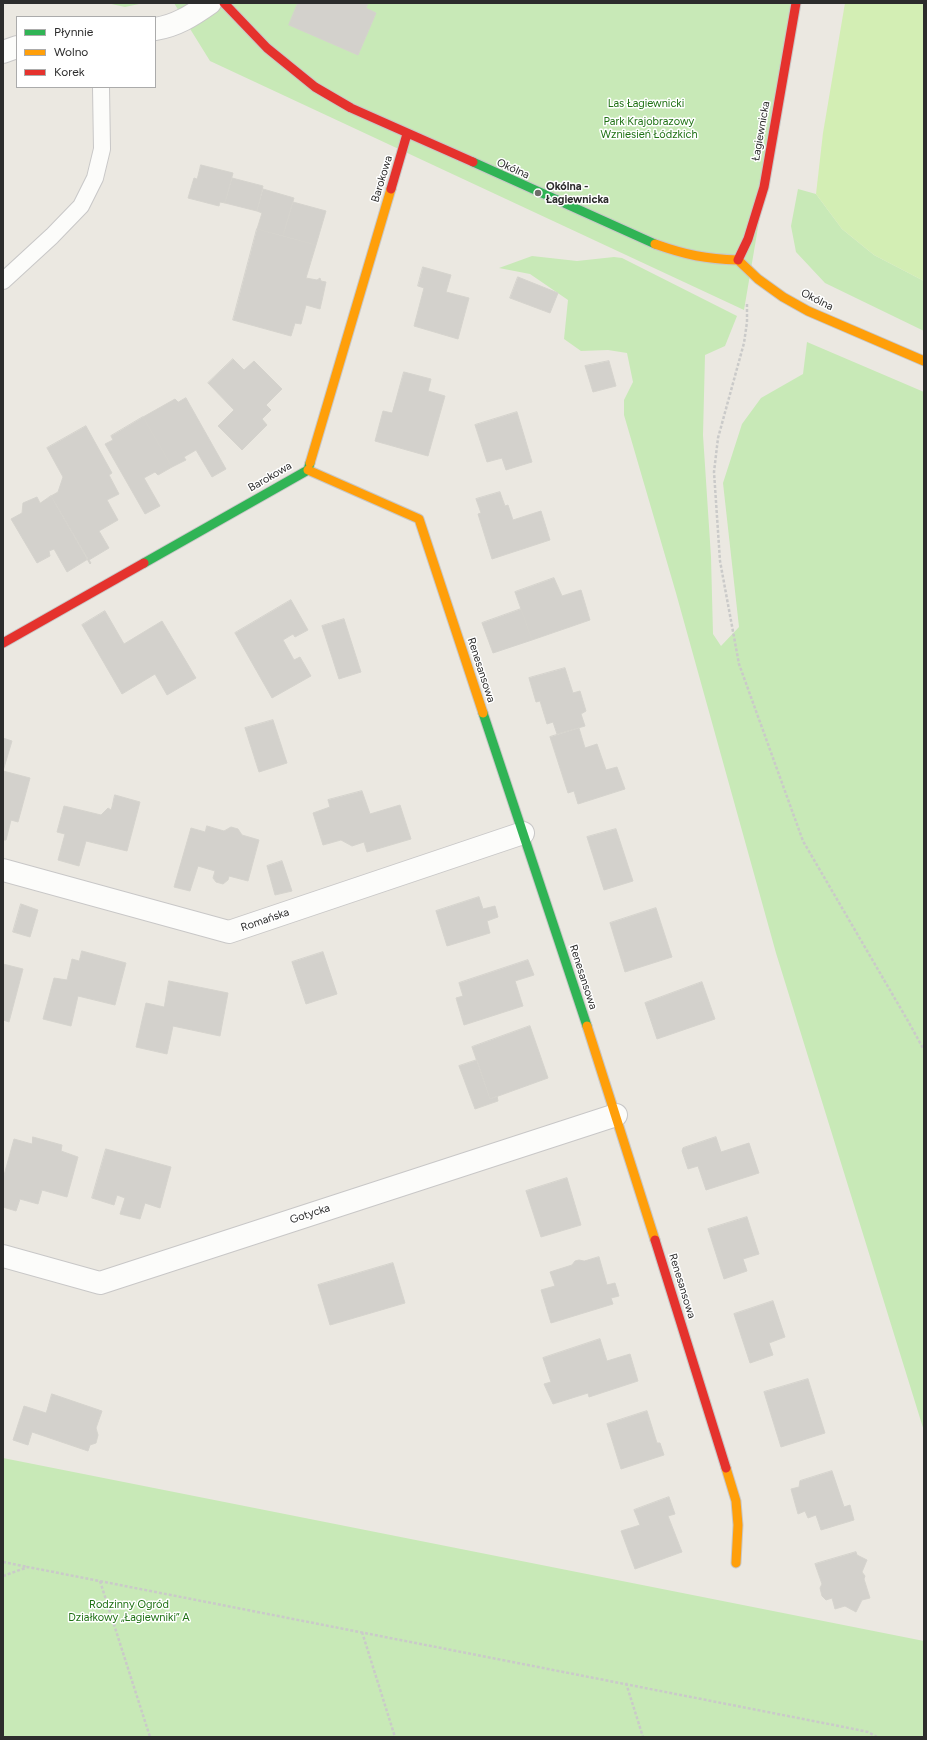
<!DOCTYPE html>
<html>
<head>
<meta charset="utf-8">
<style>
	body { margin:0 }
	#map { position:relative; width:927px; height:1740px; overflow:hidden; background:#ebe8e1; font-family:Figtree,sans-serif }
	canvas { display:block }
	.frame { position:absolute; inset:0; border:4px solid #2c2c2c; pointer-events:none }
	.legend { position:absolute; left:16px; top:16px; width:140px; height:72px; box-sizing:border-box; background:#fff; border:1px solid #ababab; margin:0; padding:5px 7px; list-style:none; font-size:12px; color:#2c2c2c }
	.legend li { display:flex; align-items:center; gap:8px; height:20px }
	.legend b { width:20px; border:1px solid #ababab }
</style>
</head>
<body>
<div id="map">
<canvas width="927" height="1740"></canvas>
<div class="frame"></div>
<ul class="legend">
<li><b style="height:5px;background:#30b455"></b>Płynnie</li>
<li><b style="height:5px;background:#ff9f0a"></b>Wolno</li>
<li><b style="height:5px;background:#e5322d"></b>Korek</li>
</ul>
</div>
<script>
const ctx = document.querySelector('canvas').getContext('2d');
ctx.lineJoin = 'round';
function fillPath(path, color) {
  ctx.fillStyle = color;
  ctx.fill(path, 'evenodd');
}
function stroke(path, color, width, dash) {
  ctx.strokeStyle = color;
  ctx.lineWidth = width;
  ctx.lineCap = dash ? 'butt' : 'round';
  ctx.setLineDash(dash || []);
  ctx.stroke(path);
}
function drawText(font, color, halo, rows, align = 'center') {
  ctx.font = font + ' Figtree,sans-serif';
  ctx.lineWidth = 3;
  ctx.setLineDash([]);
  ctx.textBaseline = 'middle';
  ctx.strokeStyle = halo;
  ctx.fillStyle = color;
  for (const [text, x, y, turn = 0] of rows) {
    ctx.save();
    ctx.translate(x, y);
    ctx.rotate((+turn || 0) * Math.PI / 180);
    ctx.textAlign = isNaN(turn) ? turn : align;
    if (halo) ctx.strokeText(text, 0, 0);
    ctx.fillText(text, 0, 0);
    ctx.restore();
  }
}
const green = new Path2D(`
	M107,3H139V4L125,7Z
	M174,3H796L744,310L210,61Z
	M798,189L816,194L842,229L874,255L924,281V331L825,283L796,252L791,226Z
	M532,256L577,261L614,257L622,258L737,316L725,346L705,355L703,435L711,557L713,634L721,646L739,627L723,483L742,424L761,398L803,374L807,342L924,392V1431L776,953L676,593L624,415V400L633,382L627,353L608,350L581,351L564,339L568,300L530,274L499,268Z
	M3,1458L924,1641V1737H3Z`);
const pitch = new Path2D(`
	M845,3H924V281L874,255L842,229L816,194L823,133Z`);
const building = new Path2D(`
	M298,3H368L366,8L376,13L358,55L289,25Z
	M201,165L233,173L225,203L220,202L219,206L188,198L194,178L197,179Z
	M232,178L263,186L257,211L225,203Z
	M263,189L294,198L283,236L257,229L262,213L257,211Z
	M293,202L326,211L316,245L283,236Z
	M257,229L316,245L306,278L317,280L320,278L321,281L326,282L323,296L320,309L306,305L301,324L295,323L291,336L233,320Z
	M423,267L451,275L446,292L469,298L458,339L414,326L424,288L418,286Z
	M518,277L558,293L550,313L510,298Z
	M233,359L244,370L254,361L282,389L266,405L271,410L262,419L267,425L242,450L218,426L234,410L208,383Z
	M609,361L616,386L593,392L585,366Z
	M404,372L431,379L428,391L445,396L428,456L375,441L383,411L392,413Z
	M186,398L226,469L212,477L196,450L184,457L186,460L172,467L143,417L175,399L178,402Z
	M517,412L532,462L506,470L502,458L487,462L475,425Z
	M143,417L172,467L158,475L155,472L144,478L160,506L145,514L105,444L113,440L111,436Z
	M86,426L112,473L109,475L119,494L107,500L118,520L99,531L109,548L89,560L91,563L90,564L51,496L58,492L63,477L47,448Z
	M500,492L505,506L508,505L513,520L541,511L550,540L492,559L478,514L481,513L476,499Z
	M51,496L88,559L67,572L54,549L49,551L50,556L37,563L11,519L22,513L23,503L37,497L40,503Z
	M554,578L562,596L581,590L590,620L532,640L515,592Z
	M291,600L308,630L295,637L293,634L283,640L294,660L300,657L311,676L272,698L235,633Z
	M521,609L532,640L493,653L482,623Z
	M105,611L124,644L162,621L196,678L167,695L155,674L122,694L82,625Z
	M344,619L361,672L339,679L322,626Z
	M565,668L573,693L580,691L586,711L581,714L585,726L557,734L553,722L547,724L540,701L536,702L529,678Z
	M273,720L287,763L259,772L245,728Z
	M579,728L585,748L597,744L606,770L617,767L625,789L578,804L574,791L568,793L550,737Z
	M3,738L12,741L3,771L30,778L18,822L11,820L6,840H3Z
	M362,791L370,814L400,805L411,839L367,852L364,842L352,846L341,840L323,845L313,813L330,807L328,800Z
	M115,795L140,802L127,851L86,841L79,866L58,860L65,834L57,832L64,806L101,815L108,808L111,810Z
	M207,826L224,831L231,827L238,829L242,835L259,840L248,881L229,876L228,880L223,884L216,882L213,878L215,871L198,866L190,891L174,887L191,828L205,832Z
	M616,829L633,881L604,890L587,837Z
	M282,861L292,891L275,895L267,866Z
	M479,897L483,909L495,906L498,917L487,921L490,933L447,946L436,911Z
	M21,904L38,910L30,937L13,932Z
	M656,908L672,957L625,972L610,923Z
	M82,951L126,963L115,1005L78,996L71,1026L43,1019L54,978L67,980L72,959L79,961Z
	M323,952L337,994L306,1004L292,962Z
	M528,960L534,975L515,981L523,1006L464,1025L456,998L463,996L459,983Z
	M3,964L23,969L9,1022L3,1020Z
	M169,981L228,993L220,1036L173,1026L167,1054L136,1047L146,1003L164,1007Z
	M702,982L715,1019L657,1039L645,1003Z
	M530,1026L548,1078L490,1099L472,1047Z
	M477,1060L490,1099L497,1096L498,1101L475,1109L459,1066Z
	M33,1137L62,1145L61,1151L78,1157L67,1197L42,1190L38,1204L20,1199L16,1211L3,1207V1179L14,1139L32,1144Z
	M716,1137L721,1152L749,1143L759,1173L706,1190L698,1166L688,1169L682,1151L683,1148Z
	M106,1149L171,1167L160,1208L145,1203L140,1219L120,1214L125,1198L117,1195L114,1205L92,1198Z
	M567,1178L581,1225L541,1237L526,1191Z
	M747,1217L759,1254L743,1259L747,1271L724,1279L708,1229Z
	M599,1257L607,1285L615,1283L619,1296L611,1298L613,1304L551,1323L541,1290L555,1286L550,1272L572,1265L575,1261L579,1260L584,1261Z
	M393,1263L405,1303L330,1325L318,1285Z
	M773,1301L785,1337L769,1343L773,1355L750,1363L734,1314Z
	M600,1339L607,1361L630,1354L638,1381L589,1397L588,1393L553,1404L544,1384L551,1382L543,1358Z
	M808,1379L825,1433L781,1447L764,1392Z
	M52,1394L102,1411L96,1428L98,1435L96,1443L90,1445L88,1451L32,1432L28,1445L13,1440L24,1406L46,1413Z
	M647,1411L657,1443H660L664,1455L621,1469L607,1424Z
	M832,1471L844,1507L850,1505L854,1520L821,1530L816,1515L808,1518L805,1511L798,1514L791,1489L799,1487L800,1481Z
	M669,1497L675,1514L668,1516L682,1552L635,1569L621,1531L640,1525L634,1510Z
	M856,1552L857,1555L867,1560L862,1572L865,1576L864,1579L870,1598L862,1600L856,1612L845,1606L835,1609L832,1598L826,1600L822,1596L820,1588L822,1584L815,1564Z`);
const path = new Path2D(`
	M747,304V322L744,343L718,438L714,472L720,561L739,664L803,841L908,1021L924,1050
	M3,1562L28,1567
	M3,1576L28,1567L849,1728L868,1732L877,1737
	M100,1581L150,1737
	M362,1632L395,1737
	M626,1683L643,1737`);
const lane = new Path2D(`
	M3,281L52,236L81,206L95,178L102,149L101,87`);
const street = new Path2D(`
	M155,29C176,26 193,15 210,3
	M3,52L17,47
	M3,870L229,932L523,833
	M3,1256L100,1283L616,1115`);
const fast = new Path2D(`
	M473,162L655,244
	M144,563L308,470L310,463
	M483,713L587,1026`);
const slow = new Path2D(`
	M655,244C686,255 706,259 738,260L758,279L783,297L808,311L924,361
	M310,463L391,189
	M308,470L419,519L483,713
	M587,1026L655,1240
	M726,1468L736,1501L738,1525L736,1563`);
const jam = new Path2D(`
	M224,3L267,48L315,87L351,108L473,162
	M391,189L407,134
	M738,260L748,239L764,187L796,3
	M3,643L144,563
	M655,1240L726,1468`);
const markers = [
	[538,193,4,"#6f6e6b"]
];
const parkNames = [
	["Las Łagiewnicki",646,104],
	["Park Krajobrazowy",649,122],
	["Wzniesień Łódzkich",649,135],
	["Rodzinny Ogród",129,1605],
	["Działkowy „Łagiewniki” A",129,1618]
];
const streetNames = [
	["Łagiewnicka",761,131,-80],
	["Okólna",513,169,24],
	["Barokowa",382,179,-73],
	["Okólna",817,300,26],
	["Barokowa",270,477,-30],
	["Renesansowa",481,670,72],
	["Romańska",265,920,-19],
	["Renesansowa",583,977,72],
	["Gotycka",310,1214,-18],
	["Renesansowa",682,1286,73]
];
const poiNames = [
	["Okólna -",546,187],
	["Łagiewnicka",546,200]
];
fillPath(green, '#c8e9b7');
fillPath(pitch, '#d3eeb4');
fillPath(building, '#d3d1cc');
stroke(building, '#d5d3cd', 1);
stroke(lane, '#c8c7c7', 18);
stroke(street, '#c8c7c7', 24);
stroke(fast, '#c8c7c7', 11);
stroke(slow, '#c8c7c7', 11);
stroke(jam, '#c8c7c7', 11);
stroke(path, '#cacac9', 2.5, [3, 2]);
stroke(lane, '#fcfcfa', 16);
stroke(street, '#fcfcfa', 22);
stroke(fast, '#30b455', 9);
stroke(slow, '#ff9f0a', 9);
stroke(jam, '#e5322d', 9);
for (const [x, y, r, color] of markers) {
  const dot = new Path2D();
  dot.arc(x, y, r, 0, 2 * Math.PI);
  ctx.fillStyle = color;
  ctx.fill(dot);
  stroke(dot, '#fff', 1.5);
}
drawText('11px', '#1f7114', '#fff', parkNames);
drawText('11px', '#2c2c2c', '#fff', streetNames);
drawText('bold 11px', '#2c2c2c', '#fff', poiNames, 'left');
</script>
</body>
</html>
